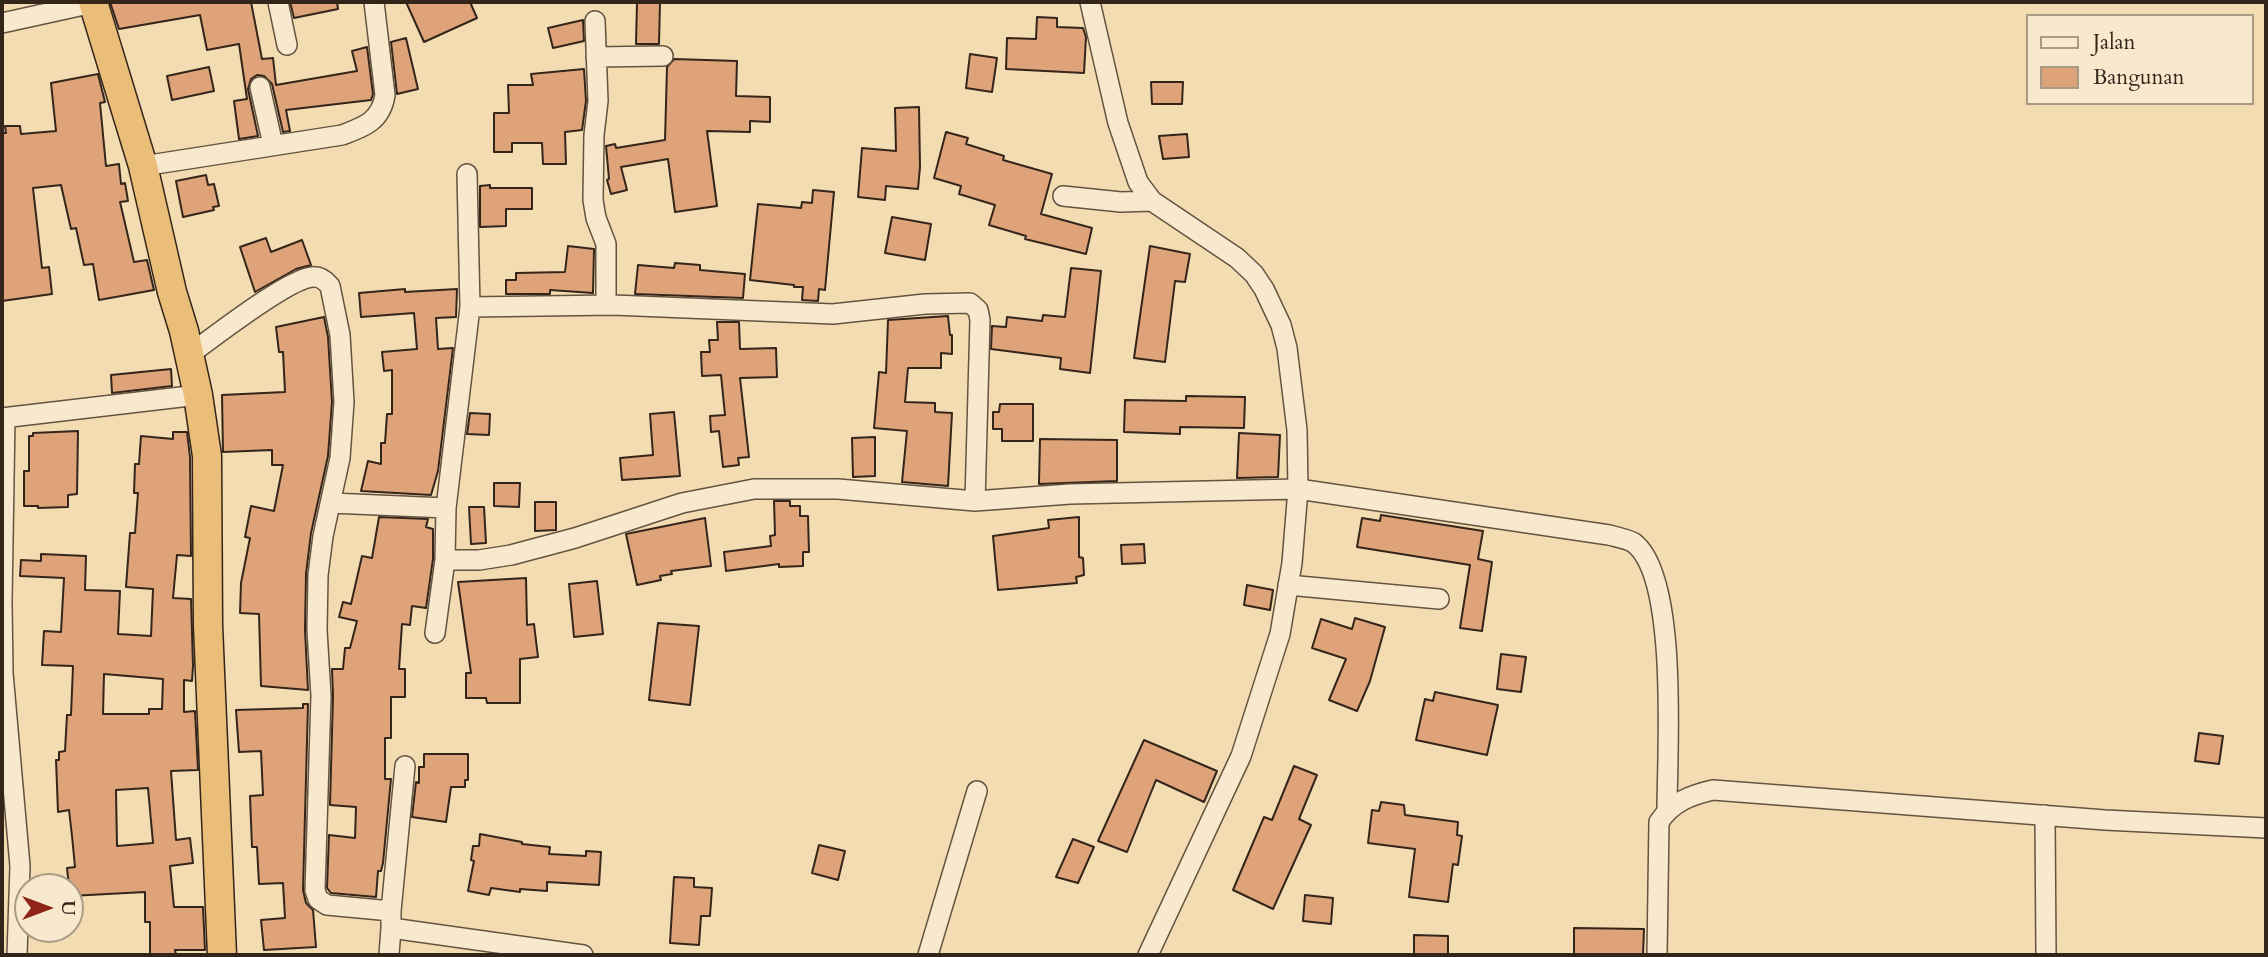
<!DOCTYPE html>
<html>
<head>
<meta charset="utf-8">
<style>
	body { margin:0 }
	#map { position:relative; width:2268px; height:957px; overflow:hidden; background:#f4dcb2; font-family:Cardo,serif }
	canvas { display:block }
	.frame { position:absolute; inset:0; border:4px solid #33251a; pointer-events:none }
	.legend { position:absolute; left:2026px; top:14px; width:228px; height:91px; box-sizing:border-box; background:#f8e8cd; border:2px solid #a99a85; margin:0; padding:9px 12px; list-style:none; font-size:21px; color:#33251a }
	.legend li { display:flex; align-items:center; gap:14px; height:35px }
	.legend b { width:35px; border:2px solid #a99a85 }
	.north { position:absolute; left:14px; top:873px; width:70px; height:70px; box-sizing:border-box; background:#f8e8cd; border:2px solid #a99a85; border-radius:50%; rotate:90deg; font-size:19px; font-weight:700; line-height:28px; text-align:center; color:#33251a }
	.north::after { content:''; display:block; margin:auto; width:24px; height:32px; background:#8f2418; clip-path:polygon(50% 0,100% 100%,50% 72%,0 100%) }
</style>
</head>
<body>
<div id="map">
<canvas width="2268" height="957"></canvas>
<div class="frame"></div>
<ul class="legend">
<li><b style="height:9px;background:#f8e8cd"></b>Jalan</li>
<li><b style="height:19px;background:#dea379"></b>Bangunan</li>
</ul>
<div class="north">U</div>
</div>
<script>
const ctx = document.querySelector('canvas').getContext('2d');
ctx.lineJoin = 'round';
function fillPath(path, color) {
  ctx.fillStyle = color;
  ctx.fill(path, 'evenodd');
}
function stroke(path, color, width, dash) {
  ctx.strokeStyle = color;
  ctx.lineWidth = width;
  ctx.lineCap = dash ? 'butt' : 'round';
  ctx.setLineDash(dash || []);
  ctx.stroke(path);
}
const building = new Path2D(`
	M110,2H251L262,59L273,58L276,85L357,71L352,51L367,47L373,94L371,100L286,110L290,131L283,132L272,84L264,76L257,75L251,79L248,89L258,136L239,139L234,101L247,99L239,44L207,50L200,15L119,29Z
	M290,2H337L338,9L294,18Z
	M406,2H470L477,18L424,42Z
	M637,2H660L659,44H636Z
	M1037,17L1057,18V27L1083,28L1086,37L1084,73L1006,69L1007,38L1036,39Z
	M583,20L584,41L553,48L548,28Z
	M406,38L418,89L397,94L391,42Z
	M970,54L997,58L992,92L966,88Z
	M674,59L737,61L736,96L770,97V122L750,121V132L707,131L717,206L675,212L668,159L621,167L627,190L611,194L607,180L609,179L606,146L615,144L616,148L665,140L667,67Z
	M209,67L214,91L172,100L167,76Z
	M584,69L586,101L582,130L565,132L566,164H543L542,143H512V152H494V113H509L508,85H533L531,74Z
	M98,74L105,102L100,103L106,166L119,164L121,184L125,183L128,201L120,202L134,262L147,260L154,290L99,300L93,264L84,265L76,228L71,229L61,185L33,188L42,268L49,267L52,294L2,301V133H6L5,126H20L21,134L56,131L51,83Z
	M1151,82H1183L1182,104H1152Z
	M919,107L920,167L918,189L886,186L885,200L858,197L862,148L896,151L895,108Z
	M946,132L968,138L966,144L1004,156L1003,160L1052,174L1041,214L1092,228L1086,254L1025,239L1026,236L989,225L995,205L959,194L961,186L934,178Z
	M1187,134L1189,157L1163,159L1159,136Z
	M206,175L208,185L214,184L219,206L213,207L214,210L183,217L176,181Z
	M490,185V188H532V209H506V226L480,227V186Z
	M813,190L834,192L825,290L819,289L818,301L802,300L803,287H794V285L750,280L758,204L801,208L802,202L812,203Z
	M892,217L931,224L925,260L885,253Z
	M266,238L271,252L302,240L311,265L296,269L255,292L240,247Z
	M568,246L594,249L593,293L550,290V294H506V280H516V273L565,272Z
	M1150,246L1190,254L1185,282L1175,281L1165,362L1134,358Z
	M675,263L700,265V270L745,274L743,298L635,294L638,265L674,268Z
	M1071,268L1101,271L1090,373L1060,369L1061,358L991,349L992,326L1006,327L1007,317L1042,321L1043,315L1065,317Z
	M405,289V292L457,289L456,317L436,318L438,349L453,348L438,471L431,495L361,491L368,461L381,464V443H385L387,414H392V370L384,371L382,352L417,349L414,313L361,317L359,293Z
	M948,316L950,335H952V354L941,353V368H908L905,402L935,403V412L952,413L948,486L902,482L907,431L874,428L879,372L886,373L888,320Z
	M324,317L328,337L332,402L328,456L311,533L306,574L305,630L308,690L261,686L259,614L240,613L241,583L250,538L245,537L251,506L274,511L283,465H272V450L223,452L222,395L285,392L283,352H279L276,327Z
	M717,322H739L740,349L776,348L777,377L740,378L749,457L738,458L739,465L723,467L719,431L711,432L710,416L725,415L721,375L702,376L701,352H710L709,340H718Z
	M171,369L172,386L112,393L111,375Z
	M1186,396L1245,397L1244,428L1180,427V434L1124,432L1125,400L1186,401Z
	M1000,404H1033V441H1002V429H993V412H999Z
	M674,412L680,476L622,480L620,458L653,455L650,414Z
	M470,413L490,414L489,435L467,434Z
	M78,431L77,494L68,495V507L38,508V506H24V471H29V436H33V433Z
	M173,432H187L190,457L191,556L177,555L173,598L191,599L193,666L192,681L184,680V712L195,711L198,770L171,771L176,840L190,838L193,863L170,866L174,907H203L205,950H175L176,955H150V922H145V892L70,896L67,868L75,867L72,836L69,810L58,812L56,760H59V752L65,751L67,715H71L73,666L42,665L44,631L61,632L64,578L20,576L21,560L41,561V554L86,556L85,590L120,591L118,634L151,636L153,589L126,587L130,533H135L138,493H134L135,464H139L141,436L173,439ZM104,674L163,679L162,709H149V714H103ZM148,788L153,843L117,846L116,790Z
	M1239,433L1280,435L1278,477L1237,478Z
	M875,437V476L853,477L852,438Z
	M1040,439L1117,440V481L1039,484Z
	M494,483H520L519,507L494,506Z
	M774,501H790V506H800V516H808L809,552H803V566L779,567V564L726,571L724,552L771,546L770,536L775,535Z
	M535,502H556V530L535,531Z
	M469,507H484L486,543L471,544Z
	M1381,515L1483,531L1478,559L1492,562L1482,631L1460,628L1470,565L1357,547L1362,518L1380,521Z
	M379,517L428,519L426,527L433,529V559L426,608L412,606L410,625L402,624L399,669H405V697H391V738H385V779H391L383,863L381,871H378L376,897L331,893L327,888L329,835L355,838L356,807L330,805L333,696L332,669H343L345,648H350L357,621L339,617L343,602L351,604L362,556L372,558Z
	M1079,517V557L1083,558L1084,575L1076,577L1077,583L998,590L993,536L1049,528L1048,520Z
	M705,518L711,566L671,571L672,574L660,576L661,580L637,585L626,534Z
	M1144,544L1145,563L1122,564L1121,545Z
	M526,578L527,625L534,624L538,657L520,659V703H487L486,698H466V673H471L458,582Z
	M597,581L603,634L574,637L569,584Z
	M1247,585L1273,590L1270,610L1244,605Z
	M1355,618L1385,627L1370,681L1357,711L1329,700L1346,659L1312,648L1321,619L1352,629Z
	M658,623L699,626L690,705L649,700Z
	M1501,654L1526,657L1521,692L1497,689Z
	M1435,692L1498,705L1487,755L1416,740L1425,699L1433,701Z
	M303,704H308L303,890L306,903L313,910L316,947L264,950L261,920L285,918L283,883L259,884L257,847H252L250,796L263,795L261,751L239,752L236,710L303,708Z
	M2199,733L2223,736L2219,764L2195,761Z
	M1144,740L1217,771L1204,802L1156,780L1127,852L1098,841Z
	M424,754H468V780H465V787H451L446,822L412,817L416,782L419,783V767H424Z
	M1294,766L1317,775L1299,819L1311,825L1273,909L1233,890L1264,817L1272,820Z
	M1381,802L1404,805L1405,815L1458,822L1457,835L1462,836L1458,865L1453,864L1448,902L1409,897L1415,849L1368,843L1372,810L1379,811Z
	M480,834L522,842V844L550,847L549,854L586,856V851L601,852L599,885L547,882V891L520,889V892L491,888L489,895L468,891L474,861L471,860L473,846H479Z
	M1073,839L1094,847L1078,883L1056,877Z
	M819,845L845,851L838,880L812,873Z
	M674,877L694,878V887L712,888L710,916H701L699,945L670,943Z
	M1305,895L1333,898L1331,924L1303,921Z
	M1574,928L1644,929L1643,955H1574Z
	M1414,935L1448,936V955H1414Z`);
const minor = new Path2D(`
	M278,2L287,45
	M1090,2L1118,123L1138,182L1152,201L1237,258L1254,274L1264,289L1281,325L1287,348L1297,430L1298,489L1292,563L1280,634L1241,756L1148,955
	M595,21L598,101L594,135L593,200L596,218L606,244V305
	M2,23L93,3
	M596,57L663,56
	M260,87L273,145
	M143,166L342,135C364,127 381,121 385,95L374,2
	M467,174L470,307
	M1063,196L1121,202L1152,201
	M189,355C212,338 288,279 312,277C320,276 325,280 330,286L340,335L344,402L340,458L323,536L318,575L317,630L321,696L315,890L318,899L327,905L391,911V928L583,955
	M2,418L198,395
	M331,503L446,508L445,560H479L511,555L575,538L682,503L754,489H838L975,501L1070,494L1298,489L1609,535C1616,537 1628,539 1634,543C1679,578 1667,755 1667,810
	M446,508L470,307L613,305L833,314L925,304L970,303L978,310L980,320L975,501
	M1288,585L1439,599
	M2,601L5,418
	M2,603L3,673L20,866L17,955
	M435,633L445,560
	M2045,815L2046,955
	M391,911L405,766
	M389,955L391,928
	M928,955L977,791
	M1657,955L1659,822C1672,802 1691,795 1713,790L2105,820L2266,828`);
const highway = new Path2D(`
	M93,2L143,166L172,292L184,331L198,395L207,456L208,625L222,955`);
fillPath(building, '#dea379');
stroke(building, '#33251a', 2);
stroke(minor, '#635340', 22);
stroke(highway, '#33251a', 31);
stroke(minor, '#f8e8cd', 19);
stroke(highway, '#eabe79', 28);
</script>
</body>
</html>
